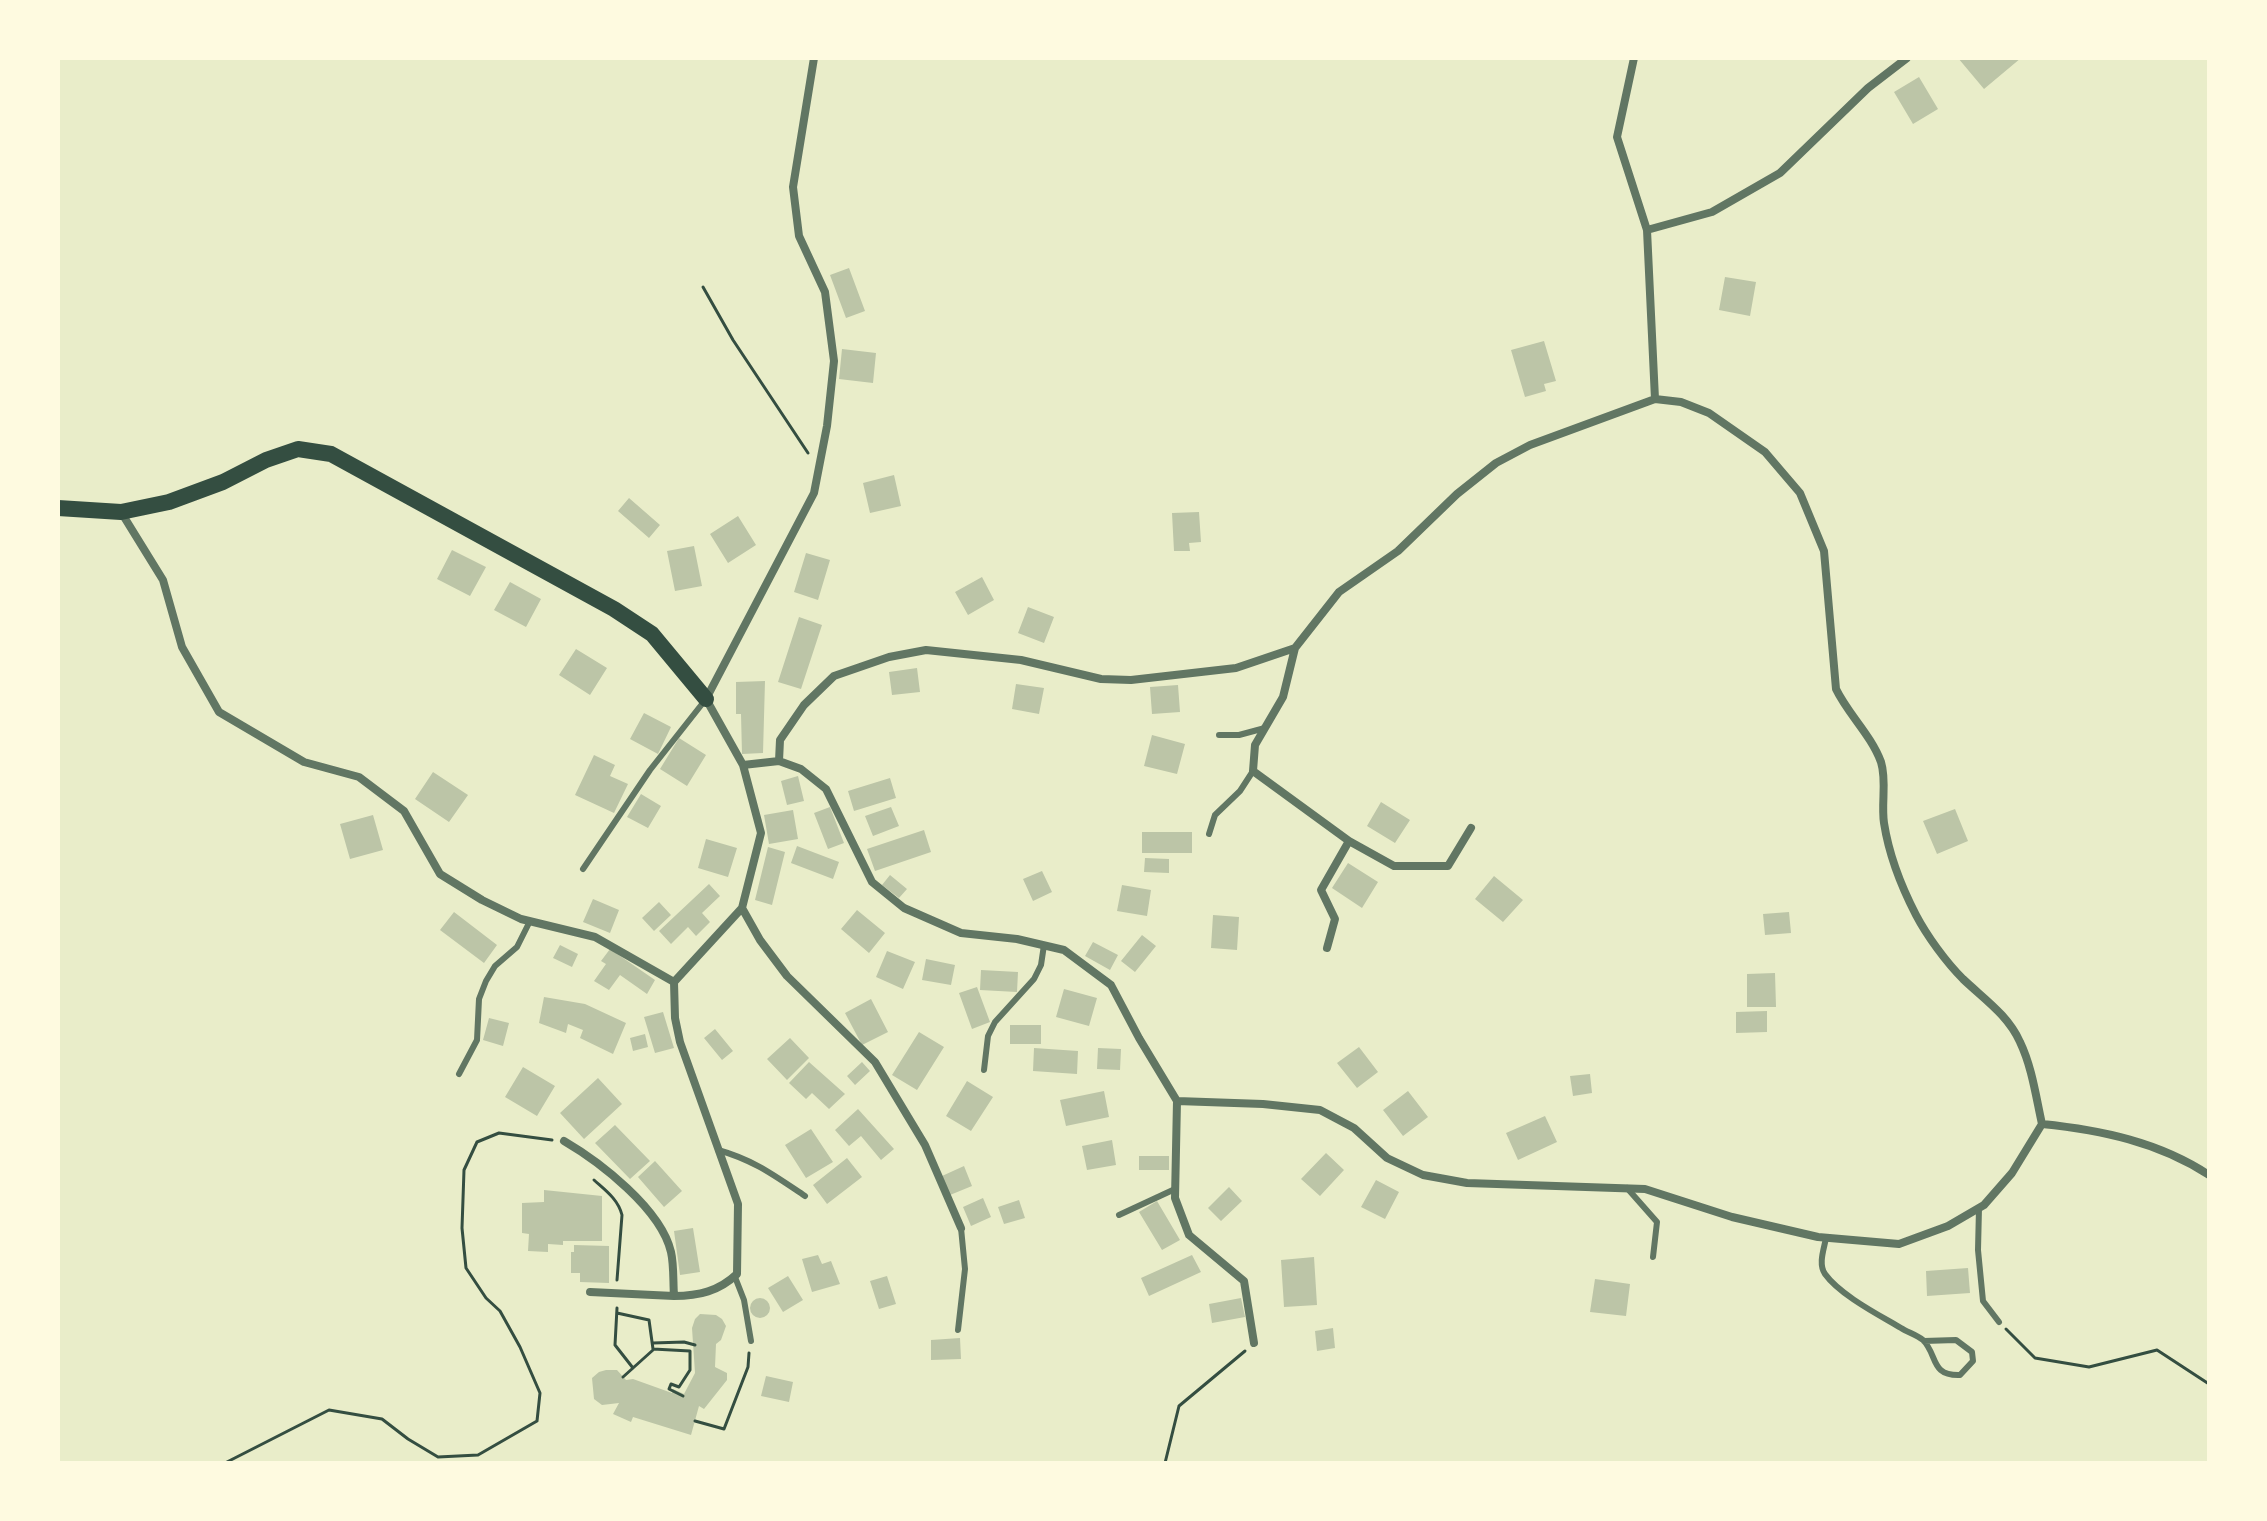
<!DOCTYPE html>
<html>
<head>
<meta charset="utf-8">
<style>
	body { margin:0 }
	#map { position:relative; width:2267px; height:1521px; overflow:hidden; background:#e9edc9; font-family:"Space Grotesk",sans-serif }
	canvas { display:block }
	.frame { position:absolute; inset:0; border:60px solid #fefae0; pointer-events:none }
</style>
</head>
<body>
<div id="map">
<canvas width="2267" height="1521"></canvas>
<div class="frame"></div>
</div>
<script>
const ctx = document.querySelector('canvas').getContext('2d');
ctx.lineJoin = 'round';
function fillPath(path, color) {
  ctx.fillStyle = color;
  ctx.fill(path, 'evenodd');
}
function stroke(path, color, width, dash) {
  ctx.strokeStyle = color;
  ctx.lineWidth = width;
  ctx.lineCap = dash ? 'butt' : 'round';
  ctx.setLineDash(dash || []);
  ctx.stroke(path);
}
const building = new Path2D(`
	M1958,58H2021L1984,89Z
	M1919,77L1938,109L1913,124L1894,92Z
	M849,268L865,311L846,318L830,275Z
	M1725,277L1756,282L1750,316L1719,310Z
	M1544,341L1556,381L1544,384L1546,391L1525,397L1511,350Z
	M842,349L876,353L873,383L839,379Z
	M894,475L901,506L870,513L863,483Z
	M629,498L660,525L649,538L618,511Z
	M1199,512L1201,542L1189,543L1190,551H1174L1172,513Z
	M738,516L756,545L728,563L710,534Z
	M694,546L702,586L675,591L667,551Z
	M452,550L486,567L470,596L437,579Z
	M806,553L830,560L818,600L794,592Z
	M982,577L994,600L968,615L955,592Z
	M510,582L541,599L526,627L494,610Z
	M1028,607L1054,617L1044,643L1018,633Z
	M799,617L822,625L801,689L778,682Z
	M576,649L607,668L590,695L559,675Z
	M917,668L920,692L892,695L889,672Z
	M765,681L763,753L742,754L741,714H736V682Z
	M1016,684L1044,688L1039,714L1012,709Z
	M1178,685L1180,712L1152,714L1150,687Z
	M644,713L671,727L658,754L630,739Z
	M1152,735L1185,744L1177,774L1144,766Z
	M679,738L706,755L687,786L660,769Z
	M594,755L615,765L610,776L628,784L614,813L575,795Z
	M433,772L468,795L449,822L415,799Z
	M798,776L804,801L787,805L781,781Z
	M890,778L896,798L854,811L848,791Z
	M641,794L661,806L648,828L627,817Z
	M1381,802L1410,820L1395,843L1367,826Z
	M830,807L844,843L828,849L814,813Z
	M891,807L899,826L873,836L865,816Z
	M1955,809L1968,841L1937,854L1923,821Z
	M793,810L798,839L769,844L764,815Z
	M373,815L383,850L350,859L340,824Z
	M924,830L931,852L875,871L867,849Z
	M1142,832H1192V853H1142Z
	M706,839L737,848L728,877L698,868Z
	M797,846L839,862L833,879L791,863Z
	M768,847L785,852L772,905L755,900Z
	M1145,858L1169,859V873L1144,872Z
	M1348,863L1378,882L1362,908L1332,888Z
	M1042,871L1052,892L1033,901L1023,879Z
	M890,875L907,889L899,898L882,885Z
	M1494,876L1523,900L1503,922L1475,899Z
	M709,884L720,896L702,913L710,922L696,936L688,927L671,944L659,931Z
	M1122,885L1151,890L1147,916L1117,911Z
	M593,899L619,910L610,933L583,922Z
	M659,902L671,915L654,931L642,918Z
	M857,910L885,933L869,953L841,929Z
	M454,912L497,945L484,963L440,930Z
	M1789,912L1791,933L1765,935L1763,914Z
	M1213,915L1239,917L1237,950L1211,948Z
	M1142,935L1156,946L1135,972L1121,961Z
	M1093,942L1118,955L1110,970L1085,956Z
	M560,945L578,954L572,967L553,958Z
	M610,949L655,980L647,994L620,975L609,990L594,981L606,964L601,961Z
	M887,951L915,962L903,989L876,977Z
	M926,959L955,965L951,985L922,980Z
	M981,970L1018,972L1017,992L980,990Z
	M1775,973L1776,1007H1747V974Z
	M977,987L990,1022L972,1029L959,993Z
	M1064,989L1097,998L1089,1026L1056,1017Z
	M544,997L585,1004L626,1023L613,1054L580,1038L583,1030L568,1024L566,1033L539,1023Z
	M871,999L888,1032L862,1045L845,1013Z
	M1767,1011V1032L1736,1033V1012Z
	M663,1012L674,1048L655,1053L644,1017Z
	M489,1018L509,1023L503,1046L483,1040Z
	M1010,1025H1041V1044H1010Z
	M715,1029L733,1051L722,1060L704,1038Z
	M919,1032L944,1047L917,1090L892,1075Z
	M645,1034L648,1047L633,1051L630,1038Z
	M790,1038L809,1058L787,1080L767,1059Z
	M1359,1047L1378,1072L1357,1088L1337,1063Z
	M1034,1048L1078,1051L1077,1074L1033,1071Z
	M1098,1048L1121,1049L1120,1070L1097,1069Z
	M809,1062L845,1094L829,1109L812,1093L806,1099L789,1083Z
	M862,1062L870,1071L855,1085L847,1076Z
	M523,1067L555,1086L537,1116L505,1097Z
	M1590,1074L1592,1093L1573,1096L1570,1076Z
	M598,1078L622,1104L584,1139L560,1113Z
	M967,1081L993,1097L971,1131L946,1116Z
	M1104,1091L1109,1117L1066,1126L1060,1100Z
	M1408,1091L1428,1117L1403,1136L1383,1110Z
	M858,1109L894,1149L881,1160L861,1136L849,1146L835,1130Z
	M1545,1116L1557,1142L1518,1160L1506,1133Z
	M615,1125L650,1161L630,1179L595,1143Z
	M811,1129L833,1162L806,1178L785,1145Z
	M1112,1140L1116,1165L1087,1170L1082,1146Z
	M1326,1153L1344,1170L1320,1196L1301,1179Z
	M1139,1156H1169V1170H1139Z
	M847,1158L862,1177L827,1204L813,1185Z
	M655,1161L682,1191L664,1207L638,1177Z
	M964,1166L972,1186L950,1195L942,1176Z
	M1376,1180L1399,1192L1385,1219L1361,1207Z
	M1229,1187L1242,1201L1221,1221L1208,1208Z
	M544,1190L602,1196V1241H563V1245L548,1244V1252L528,1251L529,1234L522,1233V1203L544,1202Z
	M983,1198L991,1217L971,1226L963,1207Z
	M1019,1200L1025,1218L1004,1224L998,1207Z
	M1157,1201L1180,1240L1162,1250L1139,1212Z
	M693,1228L700,1272L680,1275L674,1231Z
	M574,1245L609,1246V1283L580,1282V1273H571V1252H574Z
	M818,1255L822,1264L831,1261L840,1284L812,1292L802,1259Z
	M1192,1255L1201,1272L1149,1296L1141,1278Z
	M1314,1257L1317,1305L1284,1307L1281,1260Z
	M1968,1268L1970,1293L1927,1296L1926,1271Z
	M788,1276L803,1300L783,1312L768,1288Z
	M887,1276L896,1304L879,1309L870,1281Z
	M1595,1279L1630,1284L1626,1316L1590,1312Z
	M750 1308a10 10 0 1 1 20 0a10 10 0 1 1-20 0Z
	M1241,1298L1245,1317L1212,1323L1209,1304Z
	M700,1314L716,1315L722,1319L726,1326L721,1340L716,1344L715,1367L727,1373V1380L704,1409L699,1406L691,1435L633,1417L631,1422L613,1414L619,1403L602,1405L594,1399L592,1378L599,1372L606,1370H617L626,1380L633,1379L672,1393L673,1389L684,1394L695,1373L692,1328L695,1319Z
	M1333,1328L1335,1348L1317,1351L1315,1331Z
	M960,1338L961,1359L931,1360V1340Z
	M766,1376L793,1382L789,1402L761,1396Z`);
const path = new Path2D(`
	M703,287L733,340L808,453
	M594,1180C605,1190 618,1199 622,1215L617,1280
	M617,1308L615,1345L633,1368
	M617,1313L649,1320L653,1349L690,1351V1370L679,1387L671,1384L669,1389L683,1396
	M2006,1329L2035,1358L2089,1367L2157,1350L2209,1384
	M653,1343L684,1342L695,1345
	M623,1377L653,1350
	M695,1421L724,1429L748,1367L749,1353
	M225,1463L329,1410L382,1419L408,1439L438,1457L478,1455L537,1421L540,1393L520,1347L500,1311L486,1298L466,1268L462,1228L464,1170L477,1142L499,1133L552,1140
	M1165,1463L1179,1406L1245,1351`);
const service = new Path2D(`
	M1219,735H1239L1265,728
	M1209,834L1215,815L1240,791L1253,771
	M583,869L650,770L706,699
	M984,1070L988,1036L995,1022L1034,979L1041,965L1044,945
	M459,1074L477,1040L479,999L486,981L495,966L517,947L530,921
	M718,1150C754,1160 775,1176 805,1196
	M1627,1188L1657,1222L1653,1257
	M1979,1208L1978,1250L1983,1301L1999,1322
	M1119,1215L1175,1189
	M1826,1238C1824,1249 1818,1264 1825,1274C1840,1295 1879,1315 1901,1328C1907,1332 1917,1335 1923,1340C1938,1355 1930,1376 1960,1375L1973,1361L1972,1352L1956,1340L1924,1341
	M735,1277L744,1300L751,1341
	M958,1330L965,1269L961,1228`);
const minor = new Path2D(`
	M1634,58L1617,137L1647,230
	M1655,399L1647,230L1712,212L1780,173L1868,88L1907,58
	M121,512L163,580L182,647L219,712L304,762L359,777L404,811L440,874L482,900L521,919L595,937L674,982
	M1295,648L1283,697L1255,745L1253,771L1349,841L1321,890L1335,919L1327,948
	M779,761L780,740L804,705L834,676L889,657L926,650L1021,660L1101,679L1131,680L1236,668L1295,648L1339,592L1398,551L1457,494L1496,463L1530,445L1655,399L1681,402L1709,413L1765,452L1800,493L1824,551L1836,689C1848,714 1871,735 1881,762C1887,781 1881,803 1884,823C1889,855 1901,886 1916,915C1927,936 1946,962 1963,979C1984,999 2008,1015 2020,1042C2032,1067 2036,1097 2042,1124L2012,1173L1984,1205L1948,1226L1899,1244L1818,1237L1732,1217L1645,1189L1467,1183L1423,1175L1387,1158L1354,1128L1320,1110L1263,1104L1177,1101L1139,1038L1111,985L1064,950L1017,939L961,933L904,908L872,882L826,789L801,769L779,761L743,765L706,699L814,493L827,426L834,361L825,292L799,236L793,187L814,58
	M743,765L761,833L742,908L760,940L787,976L875,1062L925,1145L961,1228
	M1349,841L1394,866H1448L1471,828
	M1177,1101L1175,1198L1189,1235L1244,1281L1254,1343
	M2042,1124C2101,1130 2159,1142 2209,1175
	M564,1141C600,1162 661,1209 671,1252C674,1265 673,1282 674,1296C699,1296 719,1291 737,1274L738,1204L680,1042L675,1018L674,982L742,908
	M590,1292L674,1296`);
const secondary = new Path2D(`
	M58,508L121,512L169,502L223,482L266,460L298,449L331,454L614,609L652,634L706,699`);
fillPath(building, '#bcc5a7');
stroke(path, '#344e41', 3);
stroke(service, '#617663', 6);
stroke(minor, '#617663', 8);
stroke(secondary, '#344e41', 16);
</script>
</body>
</html>
